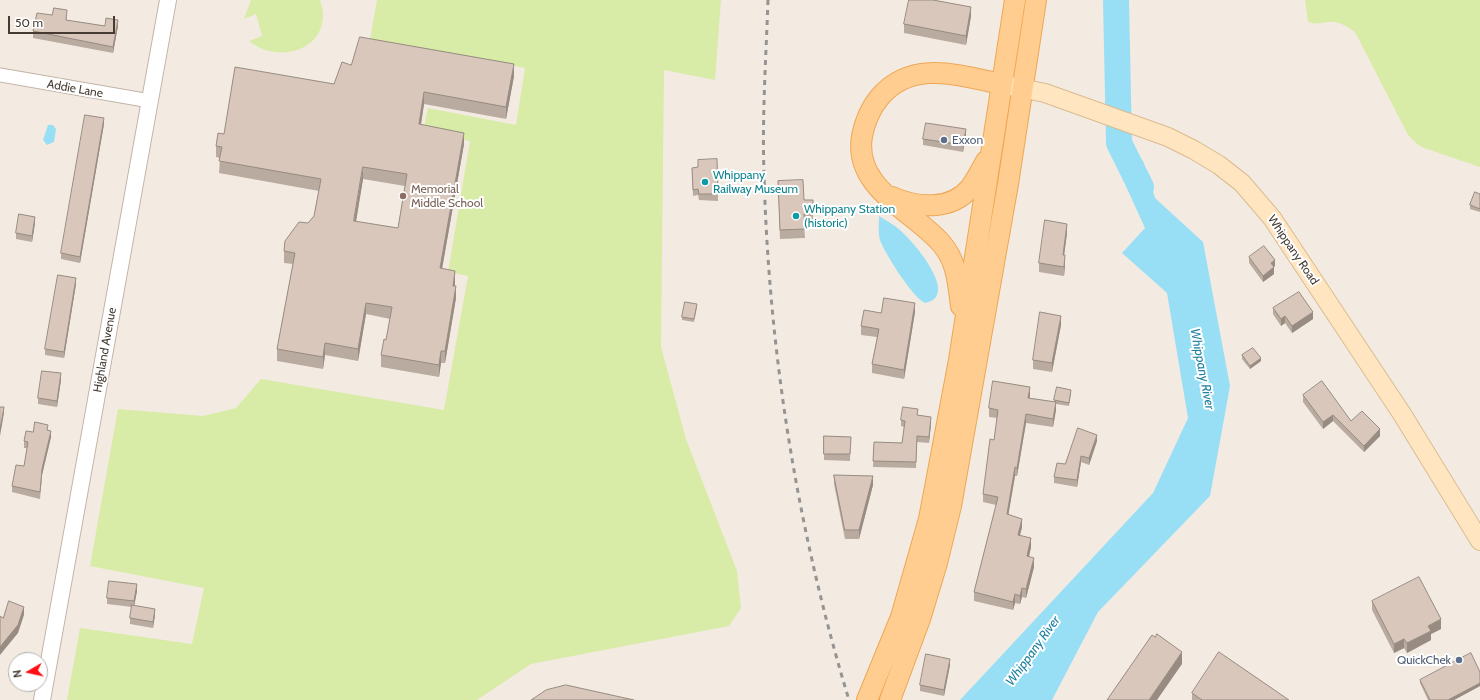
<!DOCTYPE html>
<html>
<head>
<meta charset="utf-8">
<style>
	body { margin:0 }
	#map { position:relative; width:1480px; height:700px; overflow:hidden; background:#f3ebe2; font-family:Cabin,sans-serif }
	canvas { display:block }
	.north { position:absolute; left:8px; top:652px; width:40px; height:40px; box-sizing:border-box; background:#fff; border:1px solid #b5b1ad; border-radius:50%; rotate:261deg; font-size:11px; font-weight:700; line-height:16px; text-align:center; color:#453b32 }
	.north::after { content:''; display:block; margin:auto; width:14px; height:18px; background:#ff0d11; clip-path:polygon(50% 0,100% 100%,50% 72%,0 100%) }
	.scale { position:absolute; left:8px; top:16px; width:107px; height:18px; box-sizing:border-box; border:2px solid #453b32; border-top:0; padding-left:5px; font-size:12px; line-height:14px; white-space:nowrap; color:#453b32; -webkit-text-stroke:3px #fff; paint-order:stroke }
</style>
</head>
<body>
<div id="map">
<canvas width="1480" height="700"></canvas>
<div class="north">N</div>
<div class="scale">50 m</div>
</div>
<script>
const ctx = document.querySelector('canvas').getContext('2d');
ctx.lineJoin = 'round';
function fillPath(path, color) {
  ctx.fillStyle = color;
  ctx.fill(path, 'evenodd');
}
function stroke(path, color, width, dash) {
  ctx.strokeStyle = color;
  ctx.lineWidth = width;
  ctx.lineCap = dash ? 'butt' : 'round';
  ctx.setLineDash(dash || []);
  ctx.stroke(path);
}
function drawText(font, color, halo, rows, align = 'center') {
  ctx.font = font + ' Cabin,sans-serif';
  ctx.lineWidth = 4;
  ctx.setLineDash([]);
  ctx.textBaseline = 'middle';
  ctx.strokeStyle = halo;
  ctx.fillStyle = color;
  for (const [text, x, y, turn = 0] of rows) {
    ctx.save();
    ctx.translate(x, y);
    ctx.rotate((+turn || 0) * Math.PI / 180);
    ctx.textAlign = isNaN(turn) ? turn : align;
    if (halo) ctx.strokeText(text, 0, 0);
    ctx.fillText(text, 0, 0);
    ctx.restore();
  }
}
const green = new Path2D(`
	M251,0H320C336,45 283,68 249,41L262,36L256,14L244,19Z
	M377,0H721L715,80L664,70L661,347L686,439L737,571L741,608L729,626L531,664L477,700H67L80,628L192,644L204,588L90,566L118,409L203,416L236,408L261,379L444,410L468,276L448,272L470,141L423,132L428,108L516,125L525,68L370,39Z
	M1305,0H1480V167L1424,148L1417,144L1408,135L1355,32C1349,28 1342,23 1334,22C1325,21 1318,26 1308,22Z`);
const water = new Path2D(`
	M48,125H53L56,129L54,142L47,145L43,140Z
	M1109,149L1143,161L1155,198L1203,242L1230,386L1210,496L1098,612L1052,700H960L1153,493L1188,418L1167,293L1122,253L1145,228Z
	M879,216C887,221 898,227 904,234C916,245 960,297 925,303C913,298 885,254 880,240C878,233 879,224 879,216Z`);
const river = new Path2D(`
	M1116,0L1119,143L1141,187`);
const minor = new Path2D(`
	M0,75L150,101`);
const tertiary = new Path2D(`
	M42,700L168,0`);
const secondary = new Path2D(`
	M1001,84L1045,93L1168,137L1194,150L1219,165L1242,183L1272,218L1402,414L1480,541`);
const primary = new Path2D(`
	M892,197C917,208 951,211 970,188C976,180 981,170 986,161
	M961,306C958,283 957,261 941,243C913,211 853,188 862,136C865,121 870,109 879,98C911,59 958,75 1001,84
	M867,700L901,617L929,519L959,360L1015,0
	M890,700L920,619L937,563L951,506L1008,184L1036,0`);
const rail = new Path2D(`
	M768,0C766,58 762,116 764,174C769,353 797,529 849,700`);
const wall = new Path2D(`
	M52,15L67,17L66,20L105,26H118L113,53L33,38V31Z
	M971,16L966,45L904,33V24Z
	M351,65L514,76L506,119L424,104L421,125L464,144L442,269L455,283V286L456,298L445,363H441L439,377L381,367V355L386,340L390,319L366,314L358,361L325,355L323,369L277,361V349L293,264L284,263V251L314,216L319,191L219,173L220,158L216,157V146L224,134L334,84ZM363,179L405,186L398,228L356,222Z
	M104,124L80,263L61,259V253Z
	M966,135L963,152L923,145V139Z
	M717,159L718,201L699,200L698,195L693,196L692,168L698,167Z
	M778,181L804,200L813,213V222L804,223L805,238L780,239Z
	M1480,194V212L1470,209V205Z
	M35,223L32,242L16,239V233Z
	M1067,233L1064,255L1065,265L1064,276L1039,272V263Z
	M1249,257L1275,266L1274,267V274L1263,282L1249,263Z
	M76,284L64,358L45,355V349Z
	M697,307L694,322L682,320V317Z
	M1273,308L1313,319L1292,333L1285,323L1281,326L1273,314Z
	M915,312L904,379L872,373V364L877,337L861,335V326L881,313Z
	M1061,325L1052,372L1033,369V360Z
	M1242,355L1261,361L1250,369L1242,359Z
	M61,380L57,407L38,404V398Z
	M1071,393L1069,406L1056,404V410L1053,427L1026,423L1017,476H1015L1008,515L1022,527L1020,535L1031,547L1029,557L1034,567L1026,598L1022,597L1020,604L1015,603L1013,610L974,601V592L996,505L983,502V494L994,440L997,418L989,417V408L1030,395V398L1054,402V400Z
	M1303,395L1380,436L1364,452L1333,421L1323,429L1303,402Z
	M918,415L931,423L929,443L917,442L916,468L873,467L874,442L902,443L904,427L901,426V420Z
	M48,430L51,437L42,475L40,499L12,492V486L24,466L27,448H24V441L33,432Z
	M824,436L851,437L850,461L824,460Z
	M1097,441L1089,465L1081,462L1077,487L1054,483V477L1065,464Z
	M834,475L873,485L859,539H845L834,484Z
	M137,591L134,606L155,615L153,628L130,624V618L132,607L107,604V598Z
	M1372,601L1441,629L1431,634V640L1407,653L1404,648L1394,653L1372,610Z
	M950,665L944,696L920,691V685Z
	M1480,672V686L1454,700H1428L1420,683V680Z
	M1192,693L1289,700H1192Z`);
const shadedWall = new Path2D(`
	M971,7V16L966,45V36Z
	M118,20V26L113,53V47Z
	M514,64V76L506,119V107Z
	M424,92V104L419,136V124Z
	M104,118V124L80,263V257Z
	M966,129V135L963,152V145Z
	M464,133V144L440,280V268Z
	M363,167V179L354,233V221Z
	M35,217V223L32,242V236Z
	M1067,224V233L1063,264V255Z
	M1065,255V265L1064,276V267Z
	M1275,260V266L1271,269V263Z
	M1274,267V274L1263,282V276Z
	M455,271V283L453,298V286Z
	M76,278V284L64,358V352Z
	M456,286V298L445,363V351Z
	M366,303V314L358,361V349Z
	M915,303V312L904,379V370Z
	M1313,312V319L1292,333V326Z
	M1061,316V325L1052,372V363Z
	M1285,316V323L1281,326V319Z
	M325,343V355L323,369V357Z
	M441,351V363L439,377V365Z
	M1261,358V361L1250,369V366Z
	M61,373V380L57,407V401Z
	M1030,387V395L1028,406V398Z
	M1056,402V410L1053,427V419Z
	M4,407V413L0,436V430Z
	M1026,414V423L1017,476V468Z
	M1333,415V421L1323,429V422Z
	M931,417V423L929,443V437Z
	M1380,429V436L1364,452V446Z
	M51,431V437L42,475L40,499L42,469Z
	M1097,435V441L1089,465V458Z
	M1081,456V462L1077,487V480Z
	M1015,467V476L1007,523V514Z
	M873,476V485L859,539V530Z
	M1022,519V527L1018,543V535Z
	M1031,538V547L1027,565V556Z
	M1034,558V567L1026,598V589Z
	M137,584V591L134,607V601Z
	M1022,588V597L1020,604V596Z
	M1015,594V603L1013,610V602Z
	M24,607V615L18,633L0,655V647Z
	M155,609V615L153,628V622Z
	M1441,619V629L1431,634V640L1407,653V643L1428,626Z
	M1404,639V648L1394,653V644Z
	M1182,652V664L1157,700H1149Z
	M950,659V665L944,696V690Z
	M1480,683V686L1454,700H1448Z`);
const building = new Path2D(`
	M909,0H933L971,7L966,36L904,24Z
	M54,8L67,10L66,20L105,26L106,18L118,20L113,47L33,31L37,13L52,15Z
	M360,37L514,64L506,107L424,92L419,124L464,133L440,268L455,271L453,286H456L445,351H441L439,365L381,355L384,339L386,340L392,307L366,303L358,349L325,343L323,357L277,349L295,253L284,251L285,241L299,222L308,223L314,216L321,179L219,161L222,147L216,146L218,133L224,134L235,67L334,84L342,62L351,65ZM363,167L407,174L398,228L354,221Z
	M85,115L104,118L80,257L61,253Z
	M926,123L966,129L963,145L923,139Z
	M717,159L718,194H699L698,189L693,190L692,168L698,167V160Z
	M803,180L804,200H813V213L804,214L805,229L780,230L778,181Z
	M1475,192L1480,194V209L1470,205Z
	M19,214L35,217L32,236L16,233Z
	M1045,220L1067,224L1063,255H1065L1064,267L1039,263Z
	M1264,246L1275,260L1271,263L1274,267L1263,276L1249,257Z
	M58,275L76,278L64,352L45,349Z
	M1299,292L1313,312L1292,326L1285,316L1281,319L1273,308Z
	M884,298L915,303L904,370L872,364L879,329L861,326L864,310L881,313Z
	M685,302L697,304L694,319L682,317Z
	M1040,312L1061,316L1052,363L1033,360Z
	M1253,348L1261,358L1250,366L1242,355Z
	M42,371L61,373L57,401L38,398Z
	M993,381L1030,387L1028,398L1056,402L1053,419L1026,414L1017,468L1015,467L1007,514L1022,519L1018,535L1031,538L1027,556L1034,558L1026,589L1022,588L1020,596L1015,594L1013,602L974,592L998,497L983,494L990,439L994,440L998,410L989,408Z
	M1322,381L1351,421L1362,411L1380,429L1364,446L1333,415L1323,422L1303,395Z
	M1057,387L1071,390L1069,403L1054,400Z
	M0,407H4L0,430Z
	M903,407L918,409L917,415L931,417L929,437L917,436L916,462L873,461L874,442L902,443L905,421L901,420Z
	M35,422L48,425L47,430L51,431L42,469L40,492L12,486L16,465L24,466L28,442L24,441L26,431L33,432Z
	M1078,428L1097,435L1089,458L1081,456L1077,480L1054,477L1057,463L1065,464Z
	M824,436L851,437L850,454H824Z
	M834,475L873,476L859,530H845Z
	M1419,577L1441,619L1428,626L1431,631L1407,643L1404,639L1394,644L1372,601Z
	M109,581L137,584L134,601L107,598Z
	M9,601L24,607L18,625L0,647V616L3,618Z
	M132,605L155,609L153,622L130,618Z
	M1157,634L1182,652L1149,700H1107L1152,635L1155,637Z
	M1219,652L1289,700H1202L1192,693Z
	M1471,653L1480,672V683L1448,700H1430L1420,680Z
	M926,654L950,659L944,690L920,685Z
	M566,685L634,700H531L546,690Z`);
const markers = [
	[944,140,4,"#5c6f8a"],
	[705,182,4,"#0f9aa8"],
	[403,196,4,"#8d6e63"],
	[796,216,4,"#0f9aa8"],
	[1459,660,4,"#5c6f8a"]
];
const streetNames = [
	["Addie Lane",75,89,10],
	["Whippany Road",1293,250,56],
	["Highland Avenue",105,350,-80]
];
const serviceNames = [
	["Exxon",952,140],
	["QuickChek",1451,660,"right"]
];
const cultureNames = [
	["Whippany",713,175],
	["Railway Museum",713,189],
	["Whippany Station",804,209],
	["(historic)",804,223]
];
const educationNames = [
	["Memorial",411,189],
	["Middle School",411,203]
];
const waterNames = [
	["Whippany River",1202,369,79],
	["Whippany River",1033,651,-54]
];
fillPath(green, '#d8eba7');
fillPath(water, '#98dff6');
stroke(river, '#98dff6', 26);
stroke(minor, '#c2b4a7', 15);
stroke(tertiary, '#c2b4a7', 18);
stroke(secondary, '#dabb90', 20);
stroke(primary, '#eda756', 22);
stroke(minor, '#fff', 13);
stroke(tertiary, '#fff', 16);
stroke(secondary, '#ffe5c0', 18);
stroke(primary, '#ffcd8f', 20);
stroke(rail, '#949494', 3, [5, 5]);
fillPath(wall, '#baaba0');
fillPath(shadedWall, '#978b82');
fillPath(building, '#d8c7ba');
stroke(building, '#978b82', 1);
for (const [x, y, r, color] of markers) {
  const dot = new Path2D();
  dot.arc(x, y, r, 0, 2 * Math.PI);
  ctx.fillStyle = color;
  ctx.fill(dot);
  stroke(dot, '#fff', 1.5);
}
drawText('12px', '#453b32', '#fff', streetNames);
drawText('12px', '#4e5e75', '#fff', serviceNames, 'left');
drawText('12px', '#0d838f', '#fff', cultureNames, 'left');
drawText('12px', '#785e54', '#fff', educationNames, 'left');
drawText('italic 13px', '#2080a0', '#fff', waterNames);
</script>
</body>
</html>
